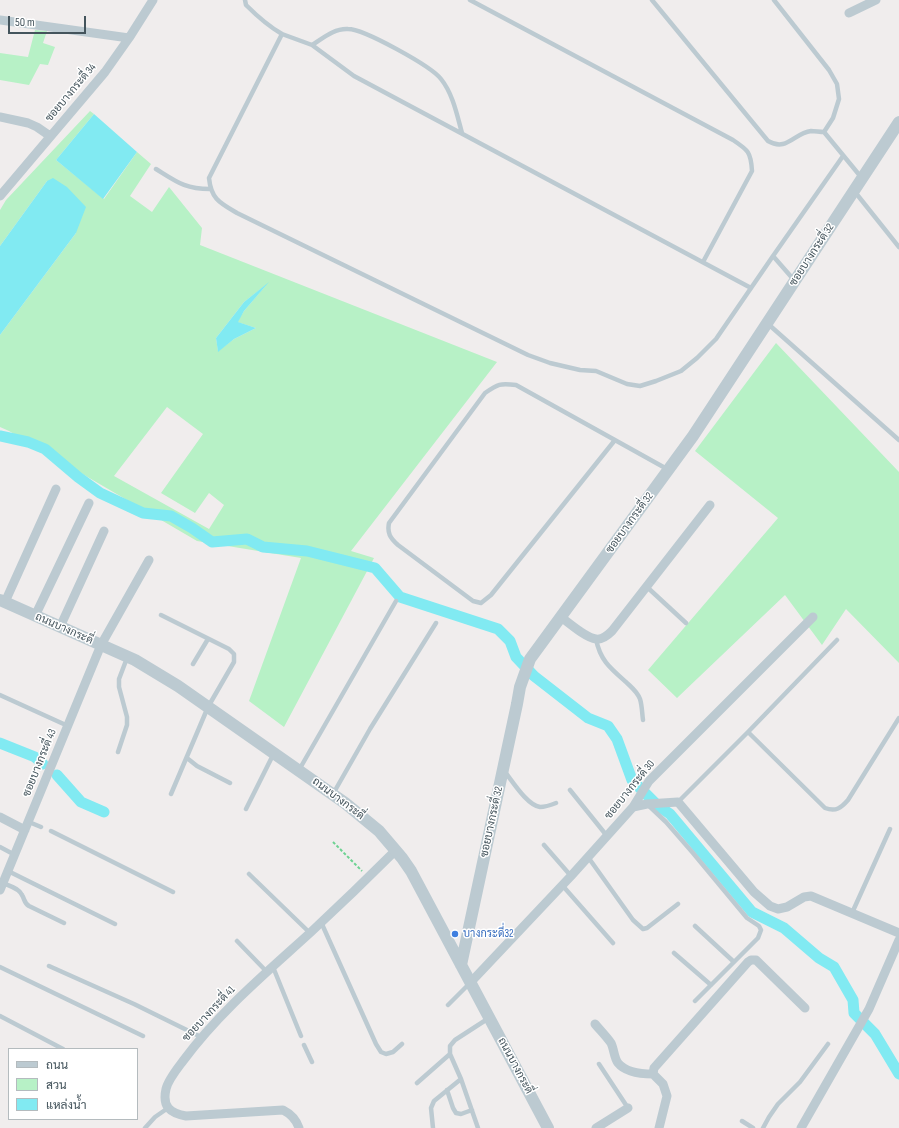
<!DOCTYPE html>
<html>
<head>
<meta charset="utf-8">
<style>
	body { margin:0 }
	#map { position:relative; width:899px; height:1128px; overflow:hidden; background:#f0eded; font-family:"Sofia Sans Condensed",Sarabun,sans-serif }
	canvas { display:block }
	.legend { position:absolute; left:8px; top:1048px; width:130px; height:72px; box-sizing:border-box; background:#fff; border:1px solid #b4bbbe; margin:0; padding:5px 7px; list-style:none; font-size:12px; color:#44545c }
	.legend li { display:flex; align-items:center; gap:8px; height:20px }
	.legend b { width:20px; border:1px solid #b4bbbe }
	.scale { position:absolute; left:8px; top:16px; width:78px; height:18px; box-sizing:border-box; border:2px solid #44545c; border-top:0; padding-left:5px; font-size:12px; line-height:14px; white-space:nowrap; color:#44545c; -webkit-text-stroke:3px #fff; paint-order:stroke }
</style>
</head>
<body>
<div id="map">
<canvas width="899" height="1128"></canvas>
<ul class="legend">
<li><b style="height:5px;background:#bccad1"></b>ถนน</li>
<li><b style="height:11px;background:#b7f1c6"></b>สวน</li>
<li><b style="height:11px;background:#81eaf2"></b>แหล่งน้ำ</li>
</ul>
<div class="scale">50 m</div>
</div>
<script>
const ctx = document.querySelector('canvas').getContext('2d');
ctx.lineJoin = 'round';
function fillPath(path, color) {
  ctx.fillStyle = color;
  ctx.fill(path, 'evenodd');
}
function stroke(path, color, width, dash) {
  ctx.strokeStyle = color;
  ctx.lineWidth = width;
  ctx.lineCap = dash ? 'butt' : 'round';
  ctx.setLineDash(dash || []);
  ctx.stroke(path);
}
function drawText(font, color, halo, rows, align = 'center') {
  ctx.font = font + ' "Sofia Sans Condensed",Sarabun,sans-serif';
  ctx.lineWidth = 3;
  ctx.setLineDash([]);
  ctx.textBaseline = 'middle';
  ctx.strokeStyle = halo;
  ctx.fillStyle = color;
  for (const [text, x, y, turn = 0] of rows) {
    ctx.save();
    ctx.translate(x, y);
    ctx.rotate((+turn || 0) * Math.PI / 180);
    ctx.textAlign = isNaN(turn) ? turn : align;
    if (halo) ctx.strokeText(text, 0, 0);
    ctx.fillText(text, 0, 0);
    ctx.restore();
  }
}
const green = new Path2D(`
	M35,30L47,31L43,43L55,47L48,65L40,64L29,85L0,80V53L28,57Z
	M90,111L94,114L56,160L104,199L137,152L151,164L130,196L152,212L169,187L202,228L200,245L497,362L351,551L374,558L284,727L249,701L301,558L197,541L9,431L0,427V335L76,233L47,181L0,246V210L6,200ZM267,284L244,311L237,322L256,328L234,339L218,351L216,338L244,302ZM167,407L203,434L161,493L195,513L209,493L224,505L209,529L114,476Z
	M776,343L899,472V663L846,609L822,645L785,595L677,698L648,670L778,518L695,451Z`);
const water = new Path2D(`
	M94,114L137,152L103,199L56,160Z
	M53,178L67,187L86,207L76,233L0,335V246L47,181Z
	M269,282L244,311L238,322L256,328L234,339L218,352L216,338L244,302Z`);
const canal = new Path2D(`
	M0,436L28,442L45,449L78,477L100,493L143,513L171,516L192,528L212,542L247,539L263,547L307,551L375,568L400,597L498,629L510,641L516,657L534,676L588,718L608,726L617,739L632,780L657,805L670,814L752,912L784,928L819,958L834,967L853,1000L854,1013L875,1034L899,1074
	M0,743L35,757L43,764
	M57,775L81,802L104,812`);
const path = new Path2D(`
	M333,842L362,871`);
const service = new Path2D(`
	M245,0L246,5C257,16 268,26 282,34L209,178C211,199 220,203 237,213L528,355L550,363L580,370L596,371L627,384L640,386L656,381L681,371L697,358L716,339L773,256
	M470,0L733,140C748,150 751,152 752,171L703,262
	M652,0L768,141C787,152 794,133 811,131C815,131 820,132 824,132
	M774,0L829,70L837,84L839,99L833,118L824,132L861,177
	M282,34L312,45L354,76L751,288
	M312,45C323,38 335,28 348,29C364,29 431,66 441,79C453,94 457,115 462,133
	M156,169C177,182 185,189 210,189
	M855,192L899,247
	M794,280L773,256L843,156
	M767,323L899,440
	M615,440L491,595L481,603L473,601L398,545C390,538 387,533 389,523L485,393C498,384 500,383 516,385L667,469
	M647,587L686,623
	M161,615L229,649L234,654V662L208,707L171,794
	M596,639C600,660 610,668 626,682C631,687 637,691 640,699C642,705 642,713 643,720
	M193,664L208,639
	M0,695L68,726
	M748,732L837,640
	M118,752L127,725V717L119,687V679L127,658
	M187,758L197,766L230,783
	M299,770L396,601
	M505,772C513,782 527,805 540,807C545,807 551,805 556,803
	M570,790L607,836
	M333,794L370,729L436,623
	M678,802L748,732L825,808C836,812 841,808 848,800L899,718
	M647,804L666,822L693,853L747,918L759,926L761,930L758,938L695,1001
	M246,809L274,753
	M29,822L41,827
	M51,831L173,892
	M544,845L571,876
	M0,847L15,855
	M588,857L633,920L643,929L647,928L678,904
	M8,871L115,924
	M249,874L310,933
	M3,883C9,886 19,888 22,895C25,900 24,903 29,906L64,923
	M562,885L613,943
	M852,913L890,829
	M321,922L376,1044L381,1052L386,1054L393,1052L402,1044
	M695,926L734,962
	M237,941L267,972
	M674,953L711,985
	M49,966L134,1004L201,1037
	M0,967L143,1036
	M273,967L301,1036
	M448,1005L469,984
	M0,1016L63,1049
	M304,1045L312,1062
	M599,1064L628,1108
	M417,1083L450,1054
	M447,1090L453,1108L456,1113L461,1114L472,1110
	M742,1121L753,1128
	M145,1128L155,1117L168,1108
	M433,1128L431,1108L434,1101L461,1079
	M478,1128L461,1079L450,1054V1046L455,1040L489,1018
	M763,1128L769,1117L778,1104L800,1082L828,1044`);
const minor = new Path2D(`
	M849,13L876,0
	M0,20L129,38
	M0,117L28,123L37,127L50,136
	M0,196L105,72L129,38L153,0
	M5,602L56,489
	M35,616L89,503
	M561,617C569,623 586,638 596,639C602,640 608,635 612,631L710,505
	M60,627L104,531
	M633,807L647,804L678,802L754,892L770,906L778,909L787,907L804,897L811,896L899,933
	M0,817L25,830
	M0,890L101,645L149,560
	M470,983L571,876L633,807L649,781L813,617
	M595,1024C600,1030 606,1036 611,1043C614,1049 614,1058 618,1063C626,1073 642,1074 653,1074
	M299,1128C296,1119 291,1114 283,1110L186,1116C170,1113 162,1107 166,1089C168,1080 177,1069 183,1061C219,1012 266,973 311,932C340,905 368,878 396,850
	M596,1128L628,1108
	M659,1128L667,1096L663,1084L653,1074L654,1068L748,962L751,960H756L805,1008
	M801,1128L869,1009L899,940`);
const tertiary = new Path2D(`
	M0,600L135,660L178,686L345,803L379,831L402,858L411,871L548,1128
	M461,965L517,704L520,687L530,659L693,436L899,122`);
const markers = [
	[455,934,4,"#3f7fe0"]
];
const streetNames = [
	["ซอยบางกระดี่ 34",71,93,-50],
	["ซอยบางกระดี่ 32",812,255,-57],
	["ซอยบางกระดี่ 32",630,523,-54],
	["ถนนบางกระดี่",64,629,24],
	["ซอยบางกระดี่ 43",40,763,-68],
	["ซอยบางกระดี่ 30",630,790,-51],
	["ถนนบางกระดี่",338,799,37],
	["ซอยบางกระดี่ 32",492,822,-78],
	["ซอยบางกระดี่ 41",209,1014,-47],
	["ถนนบางกระดี่",515,1066,62]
];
const shopNames = [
	["บางกระดี่32",463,934]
];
fillPath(green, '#b7f1c6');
fillPath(water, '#81eaf2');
stroke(canal, '#81eaf2', 11);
stroke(path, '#6dd292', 2, [3, 2]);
stroke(service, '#bccad1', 4.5);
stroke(minor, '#bccad1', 9);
stroke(tertiary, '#bccad1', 12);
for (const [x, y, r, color] of markers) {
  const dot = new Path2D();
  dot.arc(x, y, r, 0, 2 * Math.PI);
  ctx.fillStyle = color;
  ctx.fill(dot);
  stroke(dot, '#fff', 1.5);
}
drawText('11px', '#44545c', '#fff', streetNames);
drawText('11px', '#366cbe', '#fff', shopNames, 'left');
</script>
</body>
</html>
